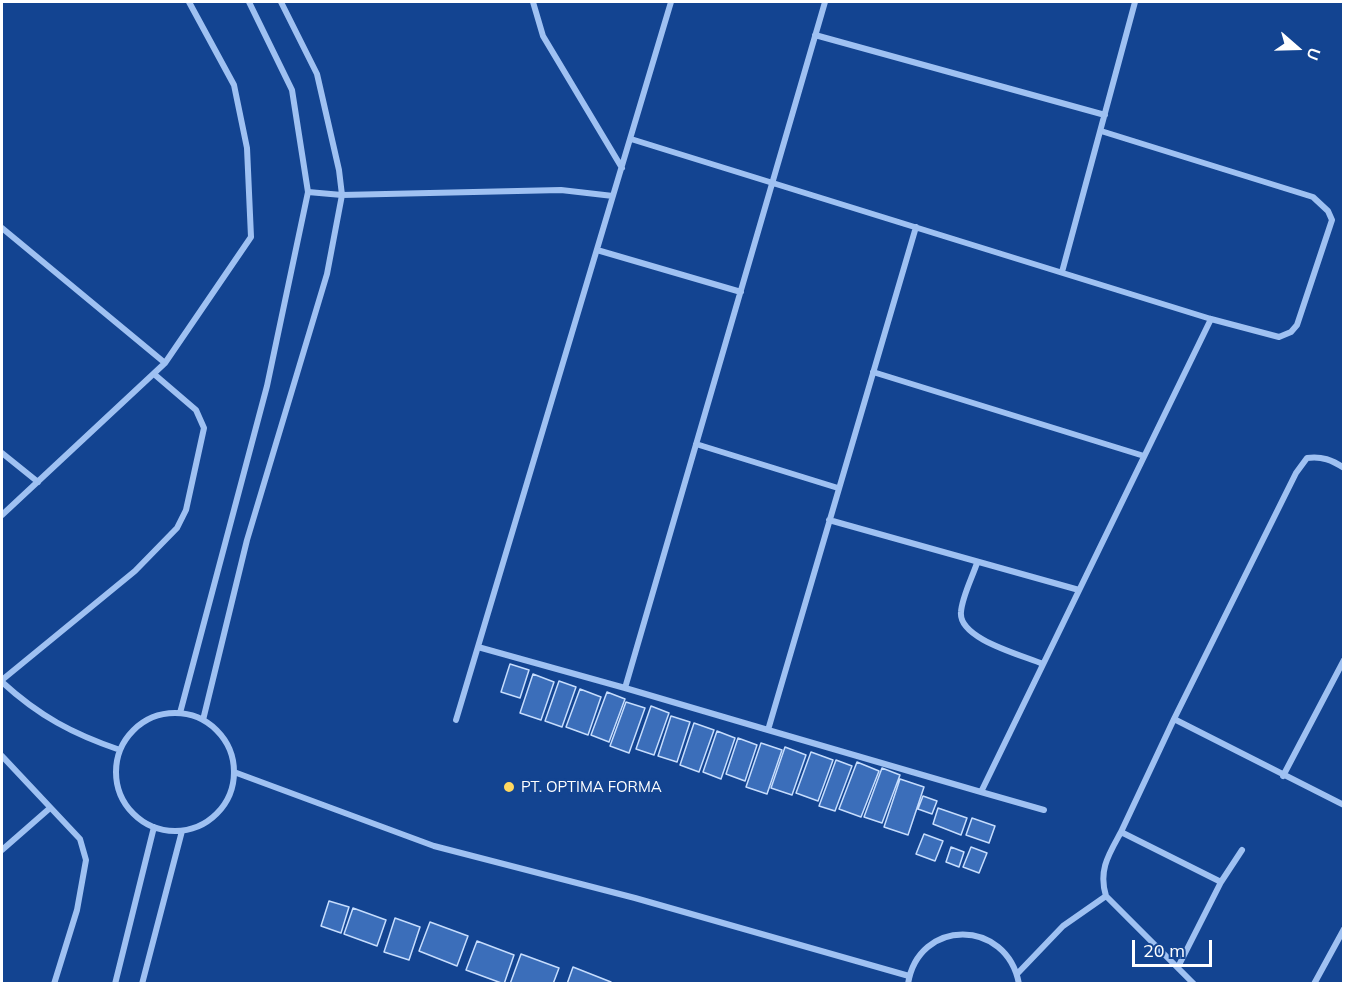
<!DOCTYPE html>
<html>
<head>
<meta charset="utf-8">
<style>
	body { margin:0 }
	#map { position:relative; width:1345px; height:985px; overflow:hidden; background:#134491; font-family:Mulish,sans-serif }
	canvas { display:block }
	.frame { position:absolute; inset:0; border:3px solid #fff; pointer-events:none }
	.north { position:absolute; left:1267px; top:18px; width:60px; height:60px; -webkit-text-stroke:4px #134491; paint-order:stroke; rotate:110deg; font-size:16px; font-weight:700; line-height:24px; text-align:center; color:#fff }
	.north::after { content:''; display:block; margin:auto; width:21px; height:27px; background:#fff; clip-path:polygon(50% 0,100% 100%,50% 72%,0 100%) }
	.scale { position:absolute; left:1132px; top:940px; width:80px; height:27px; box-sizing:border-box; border:3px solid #fff; border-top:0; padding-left:8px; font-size:18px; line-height:21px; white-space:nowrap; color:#fff; -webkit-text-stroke:4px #134491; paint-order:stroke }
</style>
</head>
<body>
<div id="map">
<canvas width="1345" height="985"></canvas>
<div class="frame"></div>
<div class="north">U</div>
<div class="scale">20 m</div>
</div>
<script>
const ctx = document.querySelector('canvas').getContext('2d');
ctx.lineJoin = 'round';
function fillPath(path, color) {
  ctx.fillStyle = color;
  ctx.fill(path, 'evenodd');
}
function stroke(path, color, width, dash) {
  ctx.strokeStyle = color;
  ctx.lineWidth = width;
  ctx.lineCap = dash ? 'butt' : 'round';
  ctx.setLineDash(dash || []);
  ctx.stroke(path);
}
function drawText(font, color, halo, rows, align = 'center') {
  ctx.font = font + ' Mulish,sans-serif';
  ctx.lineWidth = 6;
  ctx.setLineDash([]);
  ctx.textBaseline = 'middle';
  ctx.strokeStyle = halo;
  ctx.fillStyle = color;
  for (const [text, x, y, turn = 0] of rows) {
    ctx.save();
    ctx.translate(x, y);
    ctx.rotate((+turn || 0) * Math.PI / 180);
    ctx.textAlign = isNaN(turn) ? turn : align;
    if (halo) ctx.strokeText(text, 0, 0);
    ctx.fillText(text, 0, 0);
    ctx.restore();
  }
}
const building = new Path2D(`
	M510,664L529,670L520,698L501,692Z
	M533,674L554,682L541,720L520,713Z
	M559,681L576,687L562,727L545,721Z
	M580,689L601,697L588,735L566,727Z
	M607,692L625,699L609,742L591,735Z
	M626,702L645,708L629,753L610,746Z
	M651,706L669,713L654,755L636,749Z
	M671,716L690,722L677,762L658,756Z
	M694,723L714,730L699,772L680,765Z
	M717,731L735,738L721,779L703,772Z
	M738,738L757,745L745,781L726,774Z
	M761,743L782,750L767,794L746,787Z
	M785,747L806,755L792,795L771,788Z
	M811,752L833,760L818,801L796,793Z
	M836,760L852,766L835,811L819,806Z
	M857,762L879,771L861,817L839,809Z
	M882,768L900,775L882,823L864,817Z
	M900,779L924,787L908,835L884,827Z
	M923,796L937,801L932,814L918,809Z
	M938,808L967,818L961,835L933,824Z
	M972,818L995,826L989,843L966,835Z
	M924,834L943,841L935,861L916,854Z
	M951,847L964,852L959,867L946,862Z
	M971,847L987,853L979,873L963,867Z
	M329,901L349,907L341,933L321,926Z
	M353,908L386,920L377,946L344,934Z
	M395,918L420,927L409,960L384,952Z
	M430,922L468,936L457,966L419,951Z
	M477,941L514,955L504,984L466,970Z
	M521,954L559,968L553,984H510Z
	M573,967L611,982L610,984H567Z`);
const street = new Path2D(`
	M533,2L543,36L622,168
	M815,35L1105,115
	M631,139L1211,319L1279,337L1291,332L1297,325L1332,220L1328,211L1313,197L1101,131
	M308,192L342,195L561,190L613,196
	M916,227L768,730L981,792L1211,319
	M2,228L165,363
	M597,250L741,292
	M1062,272L1135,2
	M873,372L1144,456
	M696,444L838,488
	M2,453L38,482
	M2,515L165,363L251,237L247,148L234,85L189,2
	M829,520L1079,590
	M977,563C972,578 962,597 961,612C958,639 1022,655 1043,664
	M478,647L625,688
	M2,680L135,571L177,528L186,510L204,428L196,410L154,374
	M2,682C39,716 73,734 120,750
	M180,713L267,386L308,192L292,90L249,2
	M116 772a59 59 0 1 1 118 0a59 59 0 1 1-118 0Z
	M1174,719L1344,805
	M203,720L247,540L327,274L342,195L339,170L317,74L281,2
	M456,720L671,2
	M768,730L625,688L825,2
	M2,756L80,839L86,860L77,910L54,984
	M234,772L434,846L635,898L909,976
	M1283,776L1344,660
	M981,792L1044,810
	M2,850L50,808
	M1242,850L1221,882L1121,832L1174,719L1296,473L1307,458C1322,456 1332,460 1344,468
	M1106,896L1194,984
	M1179,965L1221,882
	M1017,974L1063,926L1106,896C1098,870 1109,854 1121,832
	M115,984L154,827
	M142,984L182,831
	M908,984C918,918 1007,918 1019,984
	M1314,984L1344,929`);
const markers = [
	[509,787,6,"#ffd860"]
];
const poiNames = [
	["PT. OPTIMA FORMA",521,787]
];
fillPath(building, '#3b6eba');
stroke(building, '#c6ddfd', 1.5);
stroke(street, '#9fc1f2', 6);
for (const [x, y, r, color] of markers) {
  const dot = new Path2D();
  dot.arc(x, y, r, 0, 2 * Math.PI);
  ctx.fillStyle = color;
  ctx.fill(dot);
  stroke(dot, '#134491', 2);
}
drawText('15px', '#fff', '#134491', poiNames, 'left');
</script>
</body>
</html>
